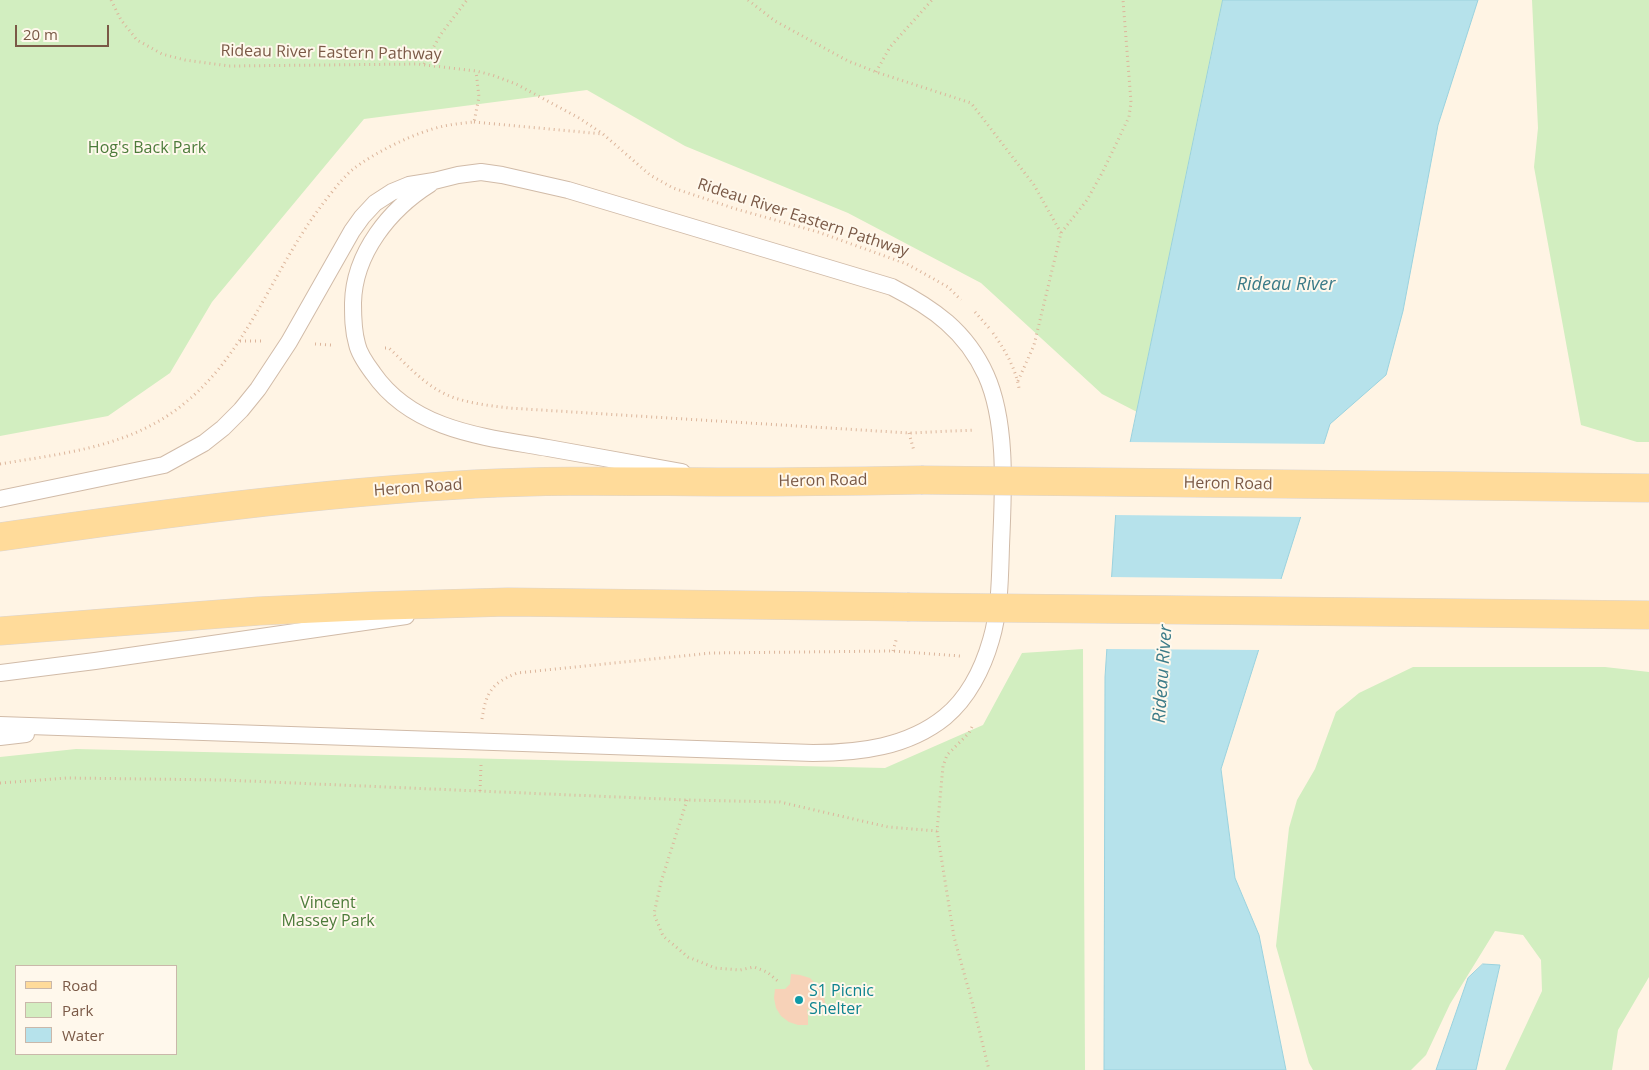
<!DOCTYPE html>
<html>
<head>
<meta charset="utf-8">
<style>
	body { margin:0 }
	#map { position:relative; width:1649px; height:1070px; overflow:hidden; background:#fff4e4; font-family:"Open Sans",sans-serif }
	canvas { display:block }
	.legend { position:absolute; left:15px; top:965px; width:162px; height:90px; box-sizing:border-box; background:#fff8ec; border:1px solid #cab8aa; margin:0; padding:6px 9px; list-style:none; font-size:15px; color:#7a5946 }
	.legend li { display:flex; align-items:center; gap:10px; height:25px }
	.legend b { width:25px; border:1px solid #cab8aa }
	.scale { position:absolute; left:15px; top:25px; width:94px; height:22px; box-sizing:border-box; border:2px solid #7a5946; border-top:0; padding-left:6px; font-size:15px; line-height:18px; white-space:nowrap; color:#7a5946; -webkit-text-stroke:4px #fff8ec; paint-order:stroke }
</style>
</head>
<body>
<div id="map">
<canvas width="1649" height="1070"></canvas>
<ul class="legend">
<li><b style="height:6px;background:#ffdb9a"></b>Road</li>
<li><b style="height:14px;background:#d2eec0"></b>Park</li>
<li><b style="height:14px;background:#b6e2eb"></b>Water</li>
</ul>
<div class="scale">20 m</div>
</div>
<script>
const ctx = document.querySelector('canvas').getContext('2d');
ctx.lineJoin = 'round';
function fillPath(path, color) {
  ctx.fillStyle = color;
  ctx.fill(path, 'evenodd');
}
function stroke(path, color, width, dash) {
  ctx.strokeStyle = color;
  ctx.lineWidth = width;
  ctx.lineCap = dash ? 'butt' : 'round';
  ctx.setLineDash(dash || []);
  ctx.stroke(path);
}
function drawText(font, color, halo, rows, align = 'center') {
  ctx.font = font + ' "Open Sans",sans-serif';
  ctx.lineWidth = 4;
  ctx.setLineDash([]);
  ctx.textBaseline = 'middle';
  ctx.strokeStyle = halo;
  ctx.fillStyle = color;
  for (const [text, x, y, turn = 0] of rows) {
    ctx.save();
    ctx.translate(x, y);
    ctx.rotate((+turn || 0) * Math.PI / 180);
    ctx.textAlign = isNaN(turn) ? turn : align;
    if (halo) ctx.strokeText(text, 0, 0);
    ctx.fillText(text, 0, 0);
    ctx.restore();
  }
}
const green = new Path2D(`
	M0,0H1225L1220,15L1137,412L1102,394L981,283L848,213L685,146L587,90L364,119L212,302L170,373L108,416L0,436Z
	M1532,0H1649V442H1637L1581,425L1534,167L1538,128Z
	M1083,649L1085,1070H0V757L76,749L885,768L983,725L1022,653ZM16,966H176V1054H16Z
	M1413,667H1605L1649,672V977L1618,1030L1612,1070H1505L1542,991L1541,960L1523,935L1495,931L1450,1004L1426,1055L1411,1070H1313L1309,1063L1276,946L1289,828L1297,800L1315,769L1336,712L1359,693Z`);
const water = new Path2D(`
	M1223,0H1478L1438,125L1403,311L1386,375L1330,424L1221,769L1235,878L1259,935L1286,1070H1104L1105,677L1116,510Z
	M1483,964L1500,965L1476,1070H1436L1468,978Z`);
const pier = new Path2D(`
	M1128,442L1326,444L1303,517L1113,515Z
	M1109,577L1284,579L1261,650L1104,649Z`);
const building = new Path2D(`
	M791,974L800,975L810,978L817,985L823,993L825,1002L824,1012L814,1011L807,1009L808,1016V1025H798L789,1022L781,1016L776,1008L774,998L775,989H785L790,984Z`);
const path = new Path2D(`
	M111,0L121,20L137,40L162,54L185,60L229,66L417,64L476,71L492,75L516,84L579,118L603,134L650,175L673,188L736,209L818,232L907,264L948,287L961,300
	M748,0L775,21L848,61L876,72L971,103L1034,185L1061,233
	M424,64L441,34L467,0
	M876,72L890,47L932,0
	M474,122L603,134
	M975,312L989,328
	M993,333C1005,350 1015,367 1019,388
	M240,341H261
	M315,344L331,345
	M385,348H389C409,367 430,391 458,399C475,404 492,406 509,408L909,433L975,430
	M1018,381L1034,345L1061,233L1087,200L1102,173L1129,117L1131,102L1123,0
	M909,433L914,451
	M0,464C59,454 122,448 173,412C240,365 266,286 311,220C321,206 340,180 352,170C375,152 416,132 444,126C454,124 464,123 474,122L479,97L476,71
	M893,651L897,637
	M482,719C486,692 492,683 517,673L711,653L893,651L960,656
	M972,727L969,733L947,755L943,766L937,831L954,937L974,1009L989,1070
	M0,783L67,778L224,780L687,800L780,802L888,827L937,831
	M480,791L481,765
	M687,800L661,882L654,914L663,936L688,957L715,968L740,970L754,967L767,972L780,983`);
const service = new Path2D(`
	M430,184C390,209 354,253 353,303C353,317 353,330 357,344C359,354 367,365 373,373C413,431 485,437 548,448C593,456 638,464 682,472
	M0,499L164,465L204,443L223,428L241,410L258,389L289,342L352,231L362,217L375,203L392,192L409,185L434,181L458,175L481,172L502,175L568,190L892,287C933,308 966,331 986,375C1008,424 1003,494 1001,546C1000,577 1000,610 991,640C983,668 968,698 945,717C908,747 859,753 813,753L0,725
	M0,673L95,661L406,616
	M0,737L26,734`);
const primary = new Path2D(`
	M0,537C158,514 316,493 475,484C564,479 652,482 740,482C801,482 861,481 921,480
	M0,631L259,611L369,606L508,602L907,607`);
const primaryBridge = new Path2D(`
	M921,480L1649,488
	M907,607L1649,615`);
const markers = [
	[799,1000,5,"#0f9aa8"]
];
const streetNames = [
	["Rideau River Eastern Pathway",331,53,1],
	["Rideau River Eastern Pathway",803,218,18],
	["Heron Road",823,481,-1],
	["Heron Road",1228,484,1],
	["Heron Road",418,488,-4]
];
const parkNames = [
	["Hog's Back Park",147,148],
	["Vincent",328,903],
	["Massey Park",328,921]
];
const cultureNames = [
	["S1 Picnic",809,991],
	["Shelter",809,1009]
];
const waterNames = [
	["Rideau River",1286,285],
	["Rideau River",1163,674,-86]
];
fillPath(green, '#d2eec0');
fillPath(water, '#b6e2eb');
stroke(water, '#9bd2de', 1);
fillPath(pier, '#fff4e4');
fillPath(building, '#f7d2b8');
stroke(service, '#d1bba8', 18);
stroke(primary, '#dcd4cf', 29);
stroke(path, '#dcb59b', 3, [1, 4]);
stroke(service, '#fff', 16);
stroke(primary, '#ffdb9a', 28);
stroke(primaryBridge, '#dcd4cf', 29, []);
stroke(primaryBridge, '#ffdb9a', 28);
for (const [x, y, r, color] of markers) {
  const dot = new Path2D();
  dot.arc(x, y, r, 0, 2 * Math.PI);
  ctx.fillStyle = color;
  ctx.fill(dot);
  stroke(dot, '#fff8ec', 2);
}
drawText('16px', '#7a5946', '#fff8ec', streetNames);
drawText('16px', '#4c7b3a', '#fff8ec', parkNames);
drawText('16px', '#0d838f', '#fff8ec', cultureNames, 'left');
drawText('italic 18px', '#3b7b88', '#fff8ec', waterNames);
</script>
</body>
</html>
